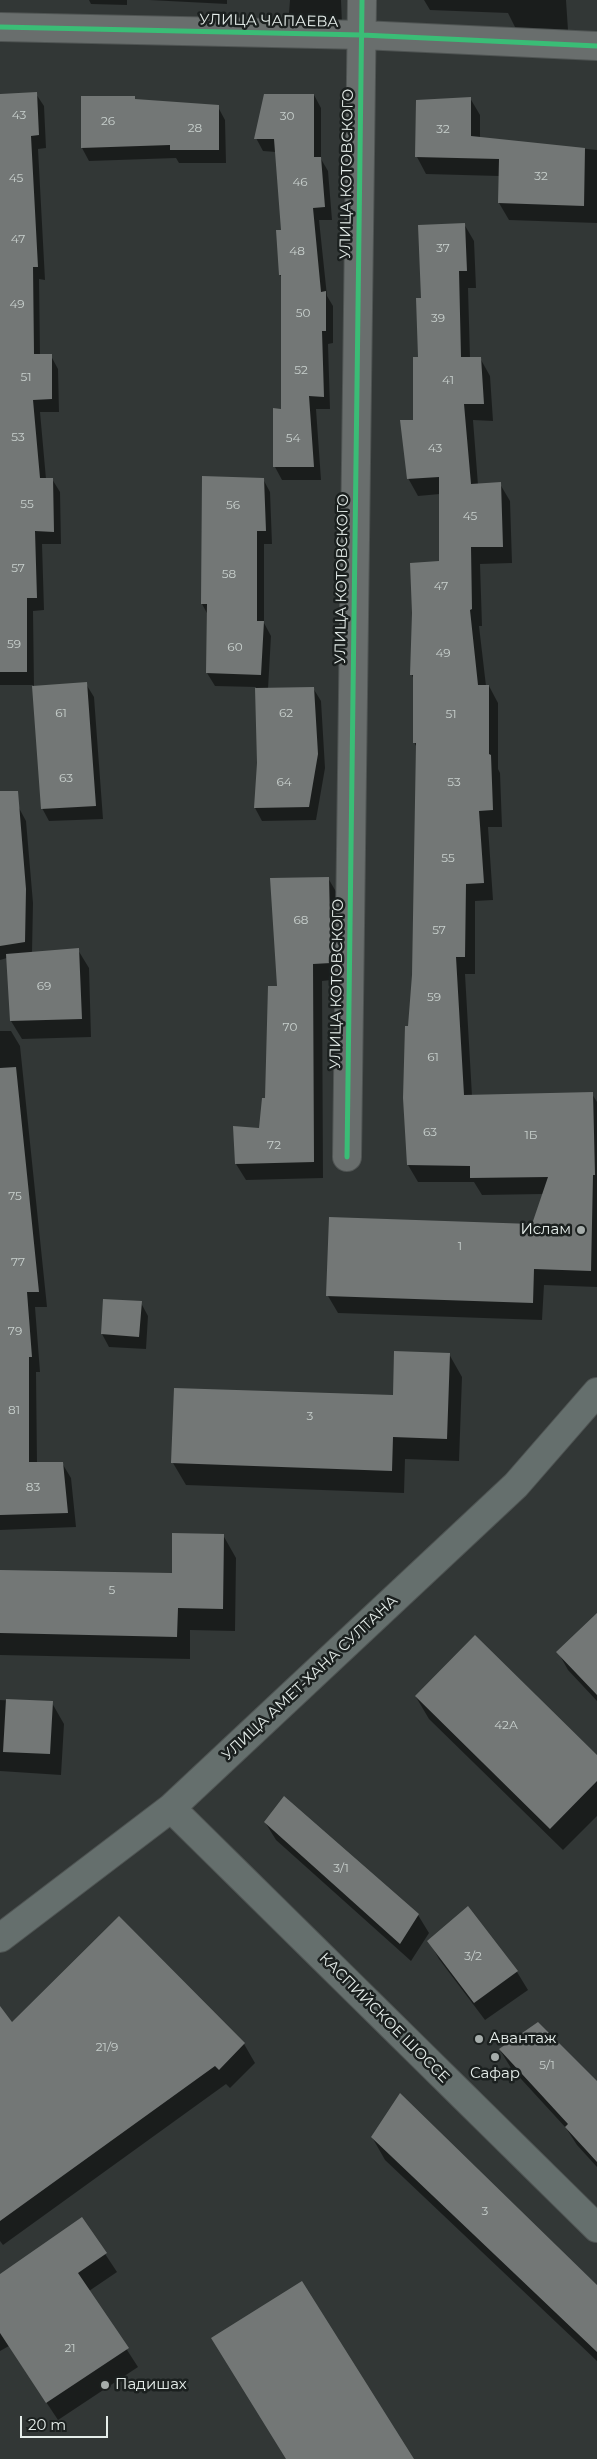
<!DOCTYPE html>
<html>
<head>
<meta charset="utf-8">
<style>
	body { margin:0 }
	#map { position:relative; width:597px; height:2459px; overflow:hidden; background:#323736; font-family:Montserrat,sans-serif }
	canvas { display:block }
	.scale { position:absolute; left:20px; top:2416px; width:88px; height:22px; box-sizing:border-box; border:2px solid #e5edea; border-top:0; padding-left:6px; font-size:15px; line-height:18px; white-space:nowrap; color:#e5edea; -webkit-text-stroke:4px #1b201f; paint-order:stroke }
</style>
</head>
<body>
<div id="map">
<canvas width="597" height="2459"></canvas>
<div class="scale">20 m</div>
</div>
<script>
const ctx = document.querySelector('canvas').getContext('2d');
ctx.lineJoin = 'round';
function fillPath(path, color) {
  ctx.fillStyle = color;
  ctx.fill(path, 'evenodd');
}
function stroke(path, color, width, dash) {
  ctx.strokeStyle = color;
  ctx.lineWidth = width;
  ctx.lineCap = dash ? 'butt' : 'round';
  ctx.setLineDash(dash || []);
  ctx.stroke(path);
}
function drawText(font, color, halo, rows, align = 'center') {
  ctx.font = font + ' Montserrat,sans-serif';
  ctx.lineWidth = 5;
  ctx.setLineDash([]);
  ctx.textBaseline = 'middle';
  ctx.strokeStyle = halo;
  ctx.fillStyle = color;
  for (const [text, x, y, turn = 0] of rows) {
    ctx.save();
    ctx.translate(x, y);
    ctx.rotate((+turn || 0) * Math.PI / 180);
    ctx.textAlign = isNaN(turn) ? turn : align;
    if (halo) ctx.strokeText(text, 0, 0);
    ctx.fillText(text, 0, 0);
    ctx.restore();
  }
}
const shadow = new Path2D(`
	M89,0H127V5L91,4Z
	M149,0H227V4Z
	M290,0H341L342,24L296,26L289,13Z
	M424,0H566L568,30L516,29L508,13L430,10Z
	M36,94L44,106L46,148L38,149L45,280L39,279L40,355L51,356L58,369L59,412H40L46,479H52L60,492L61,544H42L44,610L33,611L34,687L86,684L94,697L103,819L49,821L42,808L33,685H0V95Z
	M314,95L321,108V159L328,171L332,220H319L327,296L333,306V343L328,344L330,409H316L321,480H282L275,467L282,410L283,280L280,275L278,231H282L276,152L263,151L256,138Z
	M82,98H134L136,101L218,107L225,120L226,163H179L176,158L89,161L82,148Z
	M470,98L480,115V138L597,150V223L509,220L499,203V176L426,174L417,157L418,102Z
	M464,224L474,241L476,288H468L470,358H480L490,376L493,421L473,420L478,485L500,484L510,501L512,563L480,564L482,626H479L486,686H489L498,703V769L500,773L502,827H488L493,900L475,901V974H465L472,1096L592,1094L597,1102V1287L544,1285L542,1320L338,1313L328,1296L532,1225L543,1194L482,1195L474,1182H418L408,1165L409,1027L413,975L417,748L414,742V680L412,675L440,563V494L418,496L408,478L420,358L422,299Z
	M263,479L270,492L272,544H264V623L271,636L268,689L313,688L321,701L325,768L316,820L262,821L255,808L258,763L256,687L215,686L207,673L208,615L202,604Z
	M19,808L26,821L33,903L32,953L78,950L89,968L91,1037L22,1039L11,1021L7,958L0,960V810Z
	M328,878L338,895L340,979L322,981L323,1178L246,1180L236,1164L260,1129L266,1099L278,987Z
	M0,1031H11L20,1046L47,1307H35L40,1372H36L37,1463H62L71,1478L76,1527L0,1530Z
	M141,1303L148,1316L146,1349L109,1347L102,1334Z
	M449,1354L462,1377L459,1461L405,1459L404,1493L186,1485L173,1463L175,1389L394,1397Z
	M223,1535L236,1558L235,1631L190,1630V1659L0,1655V1571L173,1574Z
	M597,1615V1701L568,1670L558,1652Z
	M416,1697L597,1756V1816L563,1850L429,1719Z
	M0,1700L52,1703L64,1724L61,1775L0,1771V1787Z
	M265,1822L418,1915L429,1933L411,1961L276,1840Z
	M468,1908L517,1972L528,1990L485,2020L439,1959L429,1941Z
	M119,1918L244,2044L255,2063L230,2088L226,2084L3,2245L0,2241V2023H12Z
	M500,2050L597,2083V2167L577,2145L566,2128L511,2068Z
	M372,2137L597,2287V2361L385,2160Z
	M82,2219L117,2272L89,2291L138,2367L58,2420L9,2346L0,2351V2276Z`);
const building = new Path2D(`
	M37,92L39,135L31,136L38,267H33L34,354H52V399L33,400L40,478H53L54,532L35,531L37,598H27V672H0V94Z
	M264,94H314V157H321L325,207L313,208L321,292L326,291V331H322L324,397L309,396L314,467H273V408L281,409V275H279L276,230H281L274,139H254Z
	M81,96H135V99L219,105V150H170V145L81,148Z
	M471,97V136L585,148L584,206L498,203L499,159L415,157L416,100Z
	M465,223L467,271H459L461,357H481L484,404H464L471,484L501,482L503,547H471L472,609L470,610L478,685H489V754L491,755L493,810L479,811L484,883L466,884L465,957H456L464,1095L593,1092L595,1175H593L591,1271L534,1269L533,1303L326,1296L329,1217L532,1224L548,1177L470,1178V1166L407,1165L403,1098L405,1026H408L412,975L416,743H413V675H410L412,613L410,563L439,561V477L407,479L400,420H413V357H418L416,298H421L418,225Z
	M202,476L264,478L266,531H257V621H264L261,675L206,673L207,604H201Z
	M87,682L96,806L41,809L32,686Z
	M314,687L318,754L309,807L254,808L257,763L255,688Z
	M0,791H18L26,889L25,942L0,946Z
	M329,877L331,963L313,964L314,1162L235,1164L233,1126L259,1128L262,1098H265L268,986H277L270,878Z
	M79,948L82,1019L10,1021L6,954Z
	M16,1067L39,1292H27L32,1357H29V1462H63L68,1513L0,1515V1068Z
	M103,1299L142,1301L139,1337L101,1334Z
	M394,1351L450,1353L447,1439L393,1437L392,1471L171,1463L174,1388L393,1395Z
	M172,1533L224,1534L223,1609L178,1608L177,1637L0,1633V1570L172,1573Z
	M597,1613V1695L556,1652Z
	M475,1635L597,1755V1781L550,1829L415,1696Z
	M6,1699L53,1701L50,1754L3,1752Z
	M284,1796L419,1914L400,1944L264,1822Z
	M468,1906L518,1971L474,2003L427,1941Z
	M119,1916L245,2043L219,2070L215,2066L0,2221V2006L12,2022Z
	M538,2022L597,2081V2162L565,2127L568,2124L499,2049Z
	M400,2093L597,2285V2352L371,2137Z
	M82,2217L107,2253L78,2273L129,2348L46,2403L0,2333V2274Z
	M302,2281L414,2459H286L211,2338Z`);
const minor = new Path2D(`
	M0,27L362,35L597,46
	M347,1157L362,0`);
const major = new Path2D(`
	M171,1808L597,2228
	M0,1938L171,1808L516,1485L597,1392`);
const cycleway = new Path2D(`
	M0,27L362,35L597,46
	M347,1157L362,0`);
const markers = [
	[581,1230,5,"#a6adab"],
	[479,2039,5,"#a6adab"],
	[495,2057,5,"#a6adab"],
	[105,2385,5,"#a6adab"]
];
const numberNames = [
	["43",19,115],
	["30",287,116],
	["26",108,121],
	["28",195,128],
	["32",443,129],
	["32",541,176],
	["45",16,178],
	["46",300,182],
	["47",18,239],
	["37",443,248],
	["48",297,251],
	["49",17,304],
	["50",303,313],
	["39",438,318],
	["52",301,370],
	["51",26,377],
	["41",448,380],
	["53",18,437],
	["54",293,438],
	["43",435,448],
	["55",27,504],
	["56",233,505],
	["45",470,516],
	["57",18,568],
	["58",229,574],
	["47",441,586],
	["59",14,644],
	["60",235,647],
	["49",443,653],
	["61",61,713],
	["62",286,713],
	["51",451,714],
	["63",66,778],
	["64",284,782],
	["53",454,782],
	["55",448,858],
	["68",301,920],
	["57",439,930],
	["69",44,986],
	["59",434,997],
	["70",290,1027],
	["61",433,1057],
	["63",430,1132],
	["1Б",531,1135],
	["72",274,1145],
	["75",15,1196],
	["1",460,1246],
	["77",18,1262],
	["79",15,1331],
	["81",14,1410],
	["3",310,1416],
	["83",33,1487],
	["5",112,1590],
	["42А",506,1725],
	["3/1",341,1868],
	["3/2",473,1956],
	["21/9",107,2047],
	["5/1",547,2065],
	["3",485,2211],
	["21",70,2348]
];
const streetNames = [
	["УЛИЦА ЧАПАЕВА",269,21,1],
	["УЛИЦА КОТОВСКОГО",347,174,-89],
	["УЛИЦА КОТОВСКОГО",342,579,-89],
	["УЛИЦА КОТОВСКОГО",337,984,-89],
	["УЛИЦА АМЕТ-ХАНА СУЛТАНА",310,1678,-43],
	["КАСПИЙСКОЕ ШОССЕ",384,2018,45]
];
const poiNames = [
	["Ислам",571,1230,"right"],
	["Авантаж",489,2039],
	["Сафар",495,2074,"center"],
	["Падишах",115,2385]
];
fillPath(shadow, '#0007');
fillPath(building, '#737776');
stroke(minor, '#4f5453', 30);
stroke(major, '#4f5453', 30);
stroke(minor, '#696e6d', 28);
stroke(major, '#656f6d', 28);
stroke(cycleway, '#3abd76', 5);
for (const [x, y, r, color] of markers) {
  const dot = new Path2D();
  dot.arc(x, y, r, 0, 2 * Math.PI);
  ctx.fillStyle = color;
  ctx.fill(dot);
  stroke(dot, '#1b201f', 2);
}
drawText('12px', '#c8d0cd', null, numberNames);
drawText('15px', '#e5edea', '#1b201f', streetNames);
drawText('15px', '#e5edea', '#1b201f', poiNames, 'left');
</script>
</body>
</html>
